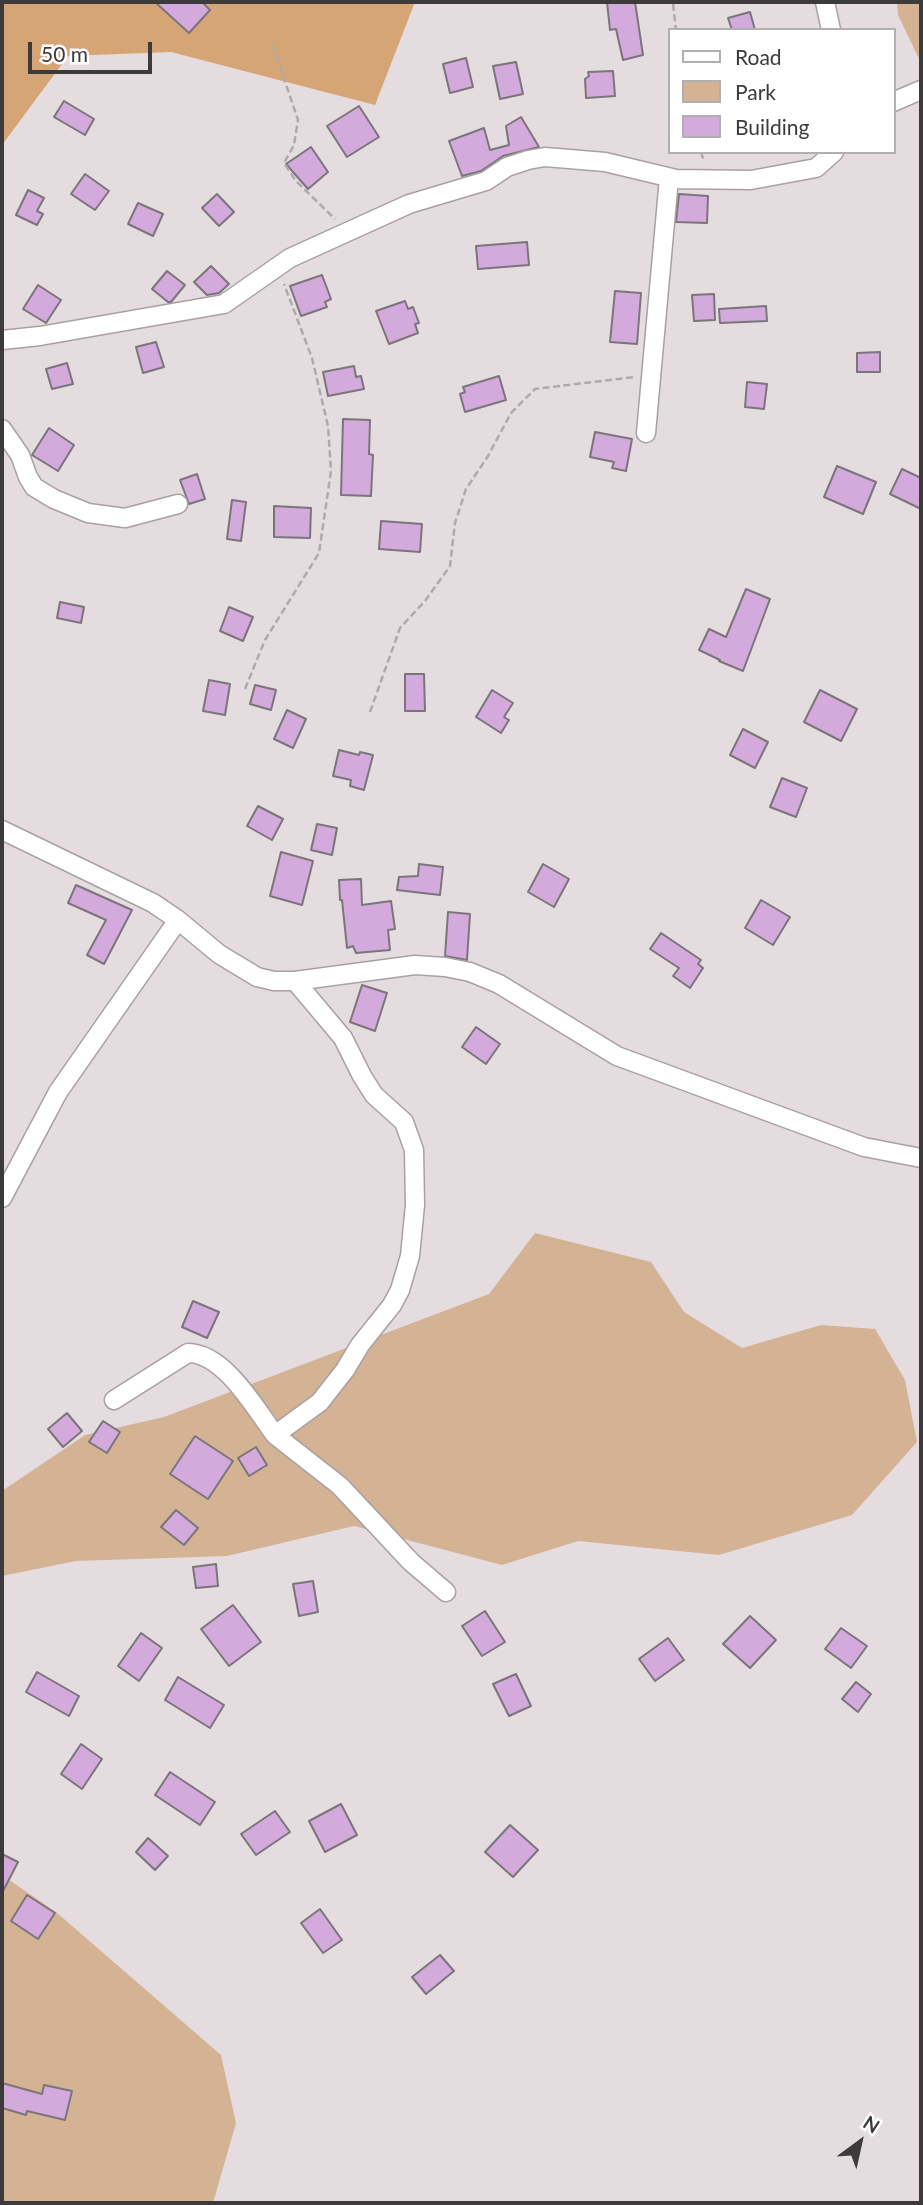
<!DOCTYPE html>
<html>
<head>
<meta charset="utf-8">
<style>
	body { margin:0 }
	#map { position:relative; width:923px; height:2205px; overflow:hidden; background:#e5dcdf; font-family:Lato,sans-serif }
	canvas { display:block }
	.frame { position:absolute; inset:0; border:4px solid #3d3a3b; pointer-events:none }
	.legend { position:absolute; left:668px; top:28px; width:228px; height:126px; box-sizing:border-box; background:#fff; border:2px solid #b1b0b1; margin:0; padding:9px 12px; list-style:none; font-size:21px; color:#3d3a3b }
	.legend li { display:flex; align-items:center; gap:14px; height:35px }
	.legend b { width:35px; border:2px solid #b1b0b1 }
	.north { position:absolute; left:825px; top:2107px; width:70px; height:70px; -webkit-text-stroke:5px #fff; paint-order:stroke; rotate:33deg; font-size:19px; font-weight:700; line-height:28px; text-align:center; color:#3d3a3b }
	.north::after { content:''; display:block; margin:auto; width:24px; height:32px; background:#3d3a3b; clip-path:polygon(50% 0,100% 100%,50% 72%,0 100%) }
	.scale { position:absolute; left:28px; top:42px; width:124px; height:32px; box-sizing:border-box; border:4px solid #3d3a3b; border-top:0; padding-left:9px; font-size:21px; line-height:24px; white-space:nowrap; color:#3d3a3b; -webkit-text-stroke:5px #fff; paint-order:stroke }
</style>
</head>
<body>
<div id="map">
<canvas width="923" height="2205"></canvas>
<div class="frame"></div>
<ul class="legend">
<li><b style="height:9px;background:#fff"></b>Road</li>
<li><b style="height:19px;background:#d4b395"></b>Park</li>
<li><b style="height:19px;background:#d4aadd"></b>Building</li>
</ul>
<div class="north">N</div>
<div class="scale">50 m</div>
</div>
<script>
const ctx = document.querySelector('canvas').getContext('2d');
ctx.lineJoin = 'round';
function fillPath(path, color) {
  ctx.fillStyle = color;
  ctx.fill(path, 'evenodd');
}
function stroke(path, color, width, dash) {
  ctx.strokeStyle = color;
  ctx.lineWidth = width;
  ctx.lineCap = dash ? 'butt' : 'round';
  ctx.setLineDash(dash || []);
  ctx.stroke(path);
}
const green = new Path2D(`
	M897,2H921V63L898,15Z
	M535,1233L651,1262L684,1312L742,1348L821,1325L875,1329L905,1380L917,1442L852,1515L719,1555L578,1541L502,1565L354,1526L227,1556L76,1561L2,1576V1491L85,1435L164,1417L489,1294Z
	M2,1875L56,1912L221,2055L236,2123L213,2203H2Z`);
const forest = new Path2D(`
	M2,2H415L375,105L171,52L68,56L2,145Z`);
const building = new Path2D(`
	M155,2H202L210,10L189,33Z
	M607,2H635L643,55L623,60L616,29L610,30Z
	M750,12L755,30H732L728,18Z
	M466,58L473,87L450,93L443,64Z
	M516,62L523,94L500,99L493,66Z
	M613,71L615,96L586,98L585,79L589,76L588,72Z
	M64,101L94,119L85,135L54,117Z
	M359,106L379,137L347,157L327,126Z
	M521,117L539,147L503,156L481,171L462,176L449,141L484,128L490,150L509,145L506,126Z
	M311,147L328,172L308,189L286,164Z
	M85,174L109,191L95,210L71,194Z
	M28,190L44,198L37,211L43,214L37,225L16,215Z
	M217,194L234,212L219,226L202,208Z
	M679,194L708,196L707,223L676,222Z
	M138,203L163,214L153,236L128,224Z
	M527,242L529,265L478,269L476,246Z
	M211,266L229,284L219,293L207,295L194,282Z
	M167,271L185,285L171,302H168L152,289Z
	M322,275L331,299L325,302L327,307L301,316L290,286Z
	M38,285L61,300L46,323L23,309Z
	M615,291L641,293L637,344L610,342Z
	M714,294L715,320L694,321L692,295Z
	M405,301L408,309L413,307L419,323L415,324L418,333L389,344L376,311Z
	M766,306L767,321L720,323L719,309Z
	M156,342L164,367L143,373L136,347Z
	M880,352V372H857V353Z
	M67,363L73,384L52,389L46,369Z
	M354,366L356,377L361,376L364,389L328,396L323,372Z
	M499,376L506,400L465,412L460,394L465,392L463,387Z
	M747,382L767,384L764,409L745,407Z
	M343,419L370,420L369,454L373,455L371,496L341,495Z
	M49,428L74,445L58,471L32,455Z
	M595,432L632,439L626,471L612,468L614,462L590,457Z
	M837,466L876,482L863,514L824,497Z
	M902,469L921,478V509L890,494Z
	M197,474L205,499L189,504L180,480Z
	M232,500L246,502L241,541L227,539Z
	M274,506L311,508L310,538L274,537Z
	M381,521L422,524L420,552L379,549Z
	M746,589L770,599L743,671L719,661L720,660L699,650L709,629L726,637Z
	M60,602L84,607L81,623L57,618Z
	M229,607L253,617L243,641L220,631Z
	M405,674H424L425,711H405Z
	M209,680L230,684L225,715L203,711Z
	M255,685L276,690L271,710L250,704Z
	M492,690L513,703L504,717L509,720L501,733L476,717Z
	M820,690L857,709L841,741L804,722Z
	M287,710L306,719L293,748L274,739Z
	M743,729L768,742L755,768L730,755Z
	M339,750L359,755L360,752L373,755L364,790L350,786L351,780L333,776Z
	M782,778L807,788L796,817L770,807Z
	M258,806L283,819L272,840L247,826Z
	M317,824L337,828L332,855L311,850Z
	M281,852L313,861L302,905L270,896Z
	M419,864L443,867L440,895L397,890L399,877L418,876Z
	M543,864L569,879L554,907L528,892Z
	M361,879L362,905L391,901L395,929L388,930L390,950L356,953L353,946L347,948L342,900H340L339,880Z
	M76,885L132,910L104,964L87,955L106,920L68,903Z
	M761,900L790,917L773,945L745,928Z
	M448,912L470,914L467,960L445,956Z
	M661,933L701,960L698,964L703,968L690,988L673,976L679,968L650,949Z
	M362,985L387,993L375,1031L350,1022Z
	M476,1027L500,1044L486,1064L462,1047Z
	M193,1301L219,1312L207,1338L182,1327Z
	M67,1413L82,1431L63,1447L48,1429Z
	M103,1421L120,1432L107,1453L89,1442Z
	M195,1436L233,1461L208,1499L170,1474Z
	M256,1447L267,1465L249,1476L238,1458Z
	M176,1510L198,1528L184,1545L161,1527Z
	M216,1564L218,1586L196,1588L193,1567Z
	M313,1581L318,1612L299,1616L293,1584Z
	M233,1605L261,1642L229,1666L201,1629Z
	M485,1611L505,1642L482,1656L462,1626Z
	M750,1616L776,1640L750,1668L723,1644Z
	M841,1628L867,1646L851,1668L825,1649Z
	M141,1633L162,1648L139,1681L118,1666Z
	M668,1638L684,1660L655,1681L639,1659Z
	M37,1672L79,1696L69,1716L26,1692Z
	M516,1674L531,1706L509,1716L493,1684Z
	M178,1677L224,1705L210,1728L165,1700Z
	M856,1682L871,1694L858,1712L842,1699Z
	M81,1744L102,1759L82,1789L61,1774Z
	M170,1772L215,1802L200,1825L155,1795Z
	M341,1804L357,1835L325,1852L309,1821Z
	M275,1811L290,1832L256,1855L241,1834Z
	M510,1825L538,1850L513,1877L485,1852Z
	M148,1838L168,1856L155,1870L136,1852Z
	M2,1854L18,1862L2,1893Z
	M27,1895L55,1913L38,1939L11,1921Z
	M320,1909L342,1940L323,1953L301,1923Z
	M440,1955L454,1971L426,1994L412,1977Z
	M2,2083L42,2094L44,2085L72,2091L65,2120L27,2111L26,2115L2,2108Z`);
const path = new Path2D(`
	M673,4L676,30
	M273,46L298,120L294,145L284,163L296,181L335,219
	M701,152L704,162
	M245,689L265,640L319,553L331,471L328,426L312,358L284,284
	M370,712L400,628L425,601L450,566L455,523L466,489L488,456L511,413L535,389L634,377`);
const minor = new Path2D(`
	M825,2L831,30
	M893,102L921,90
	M2,340L40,336L224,304L290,258L409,204L486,181L507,167L528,160L545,157L605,162L676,179L751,180L816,168L834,152
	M2,429L20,455L28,477L34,487L54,499L88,513L125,518L178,504
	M646,433L669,178
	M2,830L153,903L178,920L219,954L257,977L274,981H295L415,965L445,967L470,972L499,984L617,1056L864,1147L921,1158
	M2,1198L58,1092L178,920
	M114,1400L188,1353C224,1353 256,1409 275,1435L320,1402L345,1370L360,1345L392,1305L400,1290L410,1256L415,1205L414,1150L404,1122L374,1095L362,1076L343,1038L295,981
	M275,1435L340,1486L411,1562L446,1592`);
fillPath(green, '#d4b395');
fillPath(forest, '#d6a575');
fillPath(building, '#d4aadd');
stroke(building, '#7a757b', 2);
stroke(minor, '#a8a0a3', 21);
stroke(path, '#b0a9ab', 2.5, [7, 3.5]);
stroke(minor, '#fff', 18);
</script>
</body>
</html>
